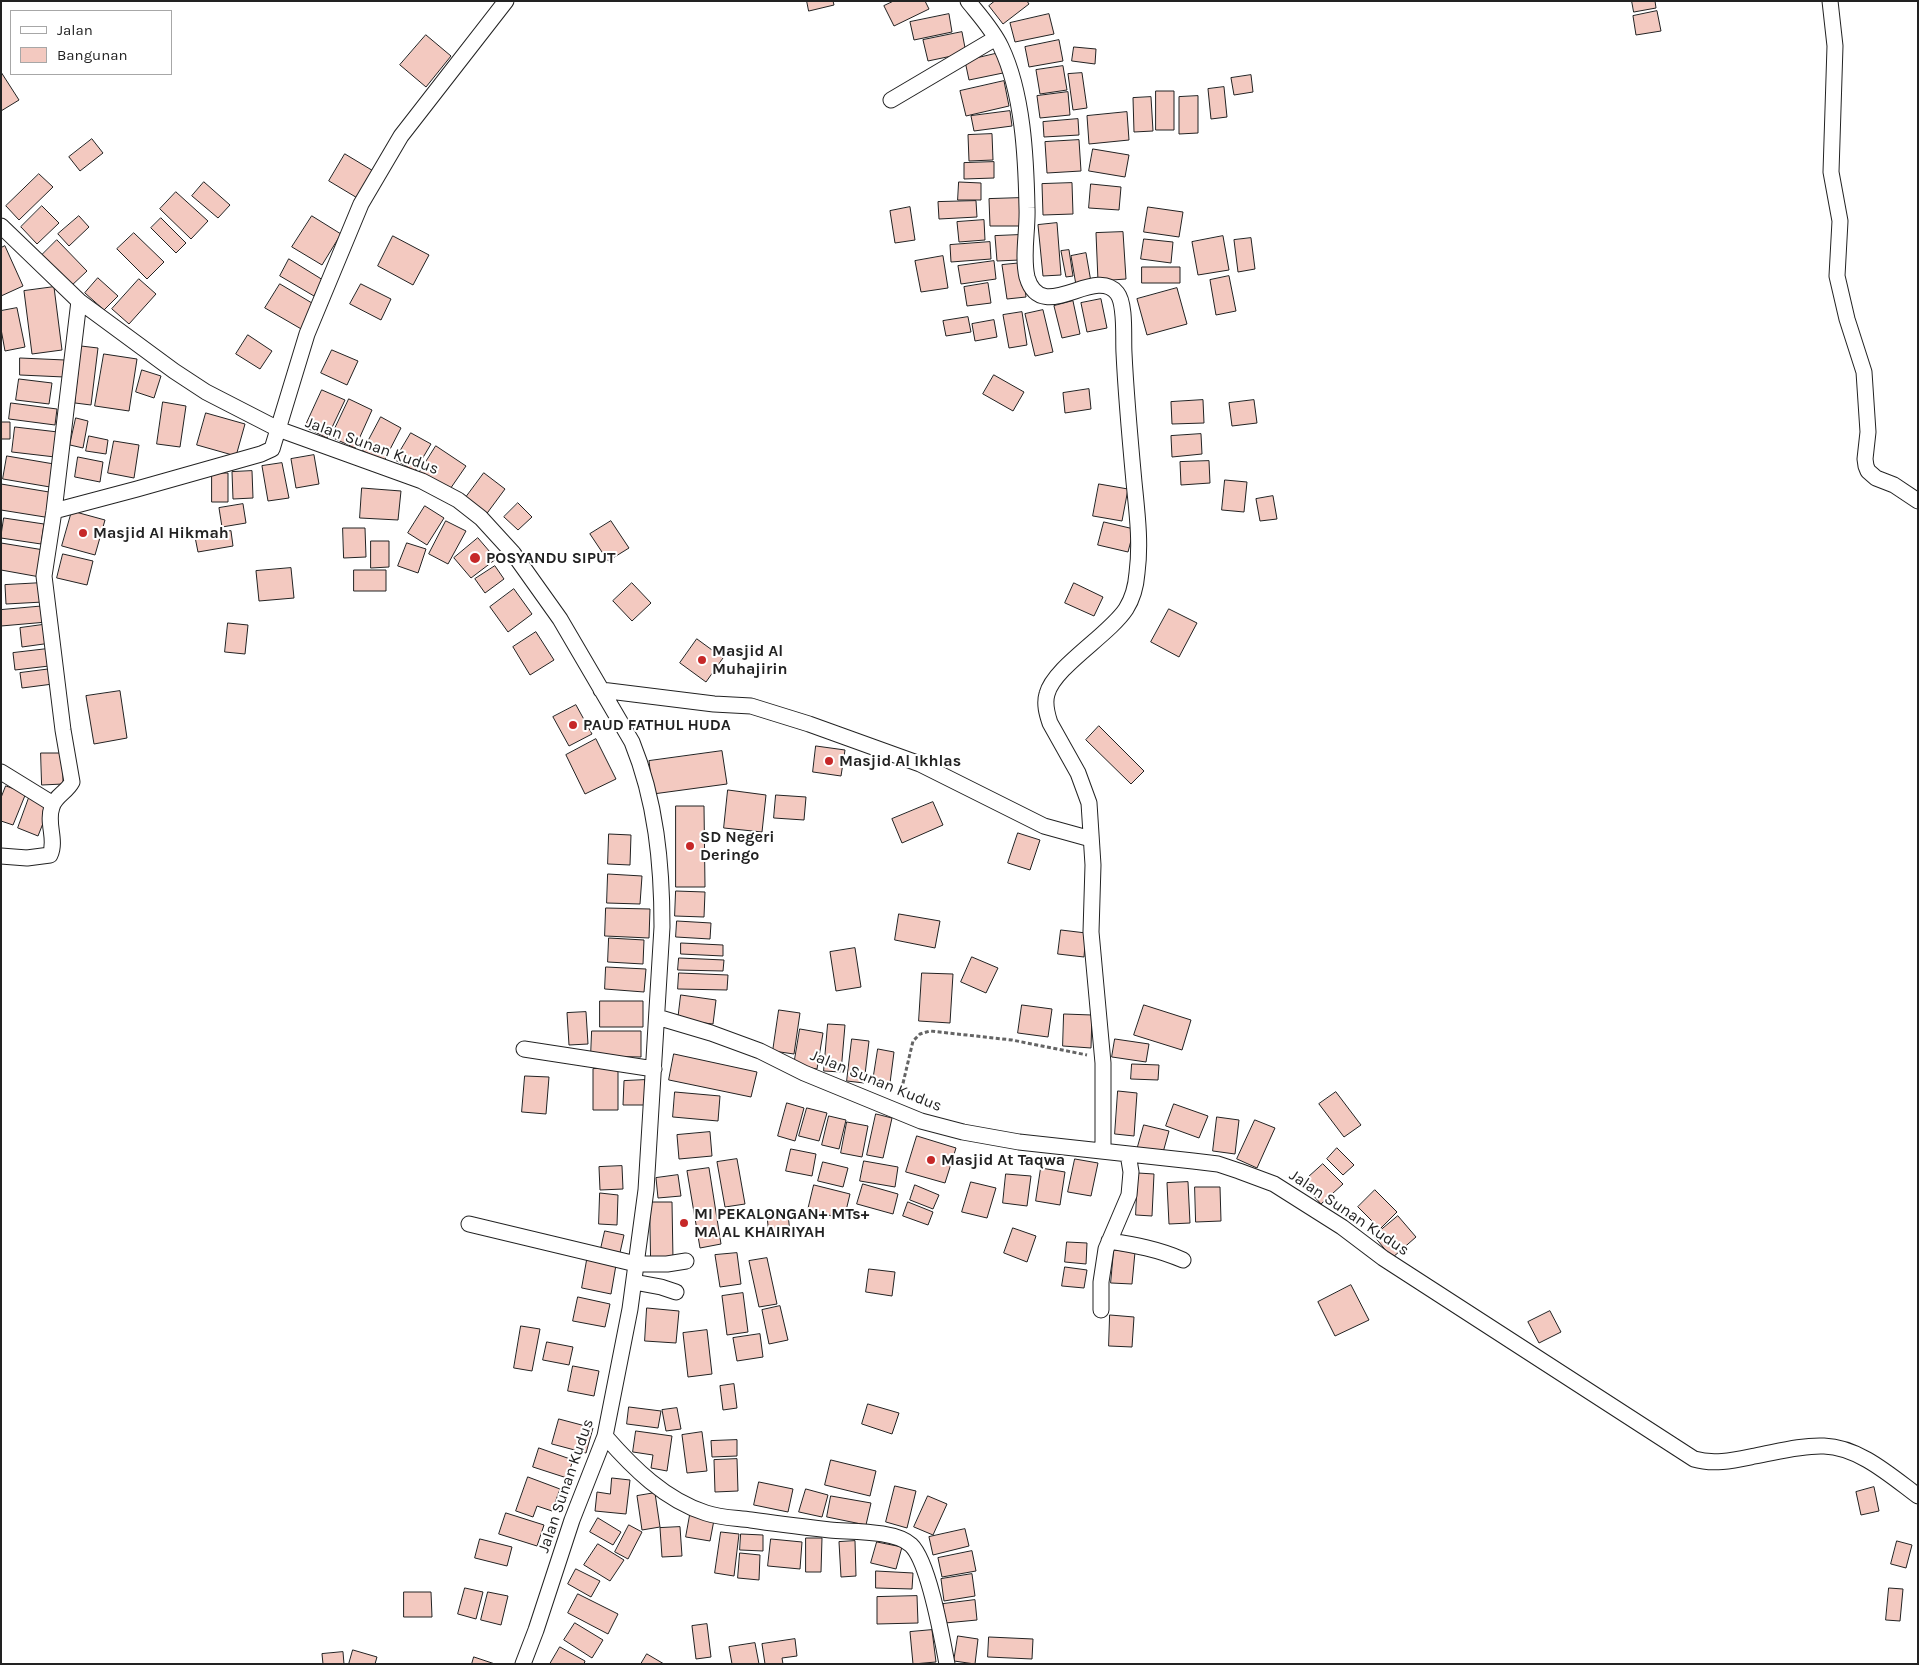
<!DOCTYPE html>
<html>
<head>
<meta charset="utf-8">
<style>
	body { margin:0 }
	#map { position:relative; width:1919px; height:1665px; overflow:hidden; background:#fff; font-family:Karla,sans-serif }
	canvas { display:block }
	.frame { position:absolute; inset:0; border:2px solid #222; pointer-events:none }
	.legend { position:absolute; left:10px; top:10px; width:162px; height:65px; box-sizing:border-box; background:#fff; border:1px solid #a7a7a7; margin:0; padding:6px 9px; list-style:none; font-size:15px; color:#222 }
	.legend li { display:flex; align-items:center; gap:10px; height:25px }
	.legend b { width:25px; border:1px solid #a7a7a7 }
</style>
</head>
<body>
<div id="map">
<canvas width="1919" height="1665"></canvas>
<div class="frame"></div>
<ul class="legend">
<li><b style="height:6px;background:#fff"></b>Jalan</li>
<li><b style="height:14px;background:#f3c9c0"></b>Bangunan</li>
</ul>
</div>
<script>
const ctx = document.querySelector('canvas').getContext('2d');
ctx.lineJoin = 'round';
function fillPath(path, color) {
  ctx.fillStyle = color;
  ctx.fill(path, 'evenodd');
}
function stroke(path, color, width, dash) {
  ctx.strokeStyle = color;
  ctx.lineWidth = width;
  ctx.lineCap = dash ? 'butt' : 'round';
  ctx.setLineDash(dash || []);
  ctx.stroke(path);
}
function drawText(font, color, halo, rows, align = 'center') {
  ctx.font = font + ' Karla,sans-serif';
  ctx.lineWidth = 4;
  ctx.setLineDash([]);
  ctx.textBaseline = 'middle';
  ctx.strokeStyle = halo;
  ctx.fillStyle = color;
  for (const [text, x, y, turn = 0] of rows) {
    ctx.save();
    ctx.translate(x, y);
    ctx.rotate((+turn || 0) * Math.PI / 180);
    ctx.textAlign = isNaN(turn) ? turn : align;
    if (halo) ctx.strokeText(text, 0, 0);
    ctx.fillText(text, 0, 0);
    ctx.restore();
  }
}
const building = new Path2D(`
	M807,1H833L834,5L809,11Z
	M894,1H925L929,9L894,26L884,6Z
	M995,1H1027L1029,4L1003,24L989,6Z
	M1632,1H1655L1656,8L1634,12Z
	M1657,11L1661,31L1636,35L1633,16Z
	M949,14L952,32L914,40L910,22Z
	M1049,14L1054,34L1015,42L1010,23Z
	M962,32L966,53L928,61L923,40Z
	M426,35L451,56L426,87L400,65Z
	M1059,40L1063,61L1029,67L1025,47Z
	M1074,47L1096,49L1095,64L1072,61Z
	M999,53L1003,73L969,80L965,61Z
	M1063,66L1067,90L1040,94L1036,70Z
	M1,72L19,100L1,111Z
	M1082,73L1087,108L1073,110L1068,74Z
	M1251,75L1253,92L1234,95L1231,78Z
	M1004,81L1009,106L966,116L960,91Z
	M1224,87L1227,117L1211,119L1208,89Z
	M1156,91H1174V130H1156Z
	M1068,92L1070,115L1040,118L1037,96Z
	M1198,96V133L1179,134V97Z
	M1151,97L1153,131L1134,132L1133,98Z
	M1010,111L1012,126L974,131L971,116Z
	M1127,112L1129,140L1089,144L1087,116Z
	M1078,119L1079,135L1044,137L1043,122Z
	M992,134L993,160L969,161L968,135Z
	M92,139L103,153L80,171L69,157Z
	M1079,140L1081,171L1047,173L1045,142Z
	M1093,149L1129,155L1125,177L1089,171Z
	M345,154L375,172L359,199L329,181Z
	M994,162V178L964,179V163Z
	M39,174L53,187L19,220L6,206Z
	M204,182L230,205L218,218L192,196Z
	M959,182L981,183V200H958Z
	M1072,183L1073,214L1043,215L1042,184Z
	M1091,184L1121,187L1119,210L1089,208Z
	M176,192L208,221L191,239L160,209Z
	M1021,198L1022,226H990L989,199Z
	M976,201L977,217L939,219L938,202Z
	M42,206L59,223L37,244L21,227Z
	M910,207L915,240L895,243L890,211Z
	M1148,207L1183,212L1179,237L1144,232Z
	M79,216L89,227L69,246L58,234Z
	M312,216L341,234L322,265L292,247Z
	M161,218L186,243L176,253L151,228Z
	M984,220L985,240L959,242L957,222Z
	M1057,223L1061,275L1043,276L1038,225Z
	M1123,232L1126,279L1098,281L1096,233Z
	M134,233L164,262L147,279L117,249Z
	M1019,235L1020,260L997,261L995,236Z
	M393,236L429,255L413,285L378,266Z
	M1223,236L1229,270L1198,275L1192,242Z
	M1251,238L1255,269L1238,272L1234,240Z
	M1144,239L1173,242L1171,263L1141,259Z
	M57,240L87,271L70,287L40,257Z
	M990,242L991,259L951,262L950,245Z
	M5,246L23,286L1,296V248Z
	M1069,250L1073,276L1066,277L1061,251Z
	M1086,253L1091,282L1076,285L1071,256Z
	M943,256L948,288L921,292L915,261Z
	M289,259L323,280L314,296L280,276Z
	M994,261L996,279L961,284L958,266Z
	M1022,263L1026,297L1007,299L1002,265Z
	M1142,267H1180V283H1142Z
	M1229,276L1236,311L1216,315L1210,280Z
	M98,278L118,296L104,310L85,293Z
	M139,279L156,294L129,324L112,309Z
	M988,283L991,303L967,306L964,287Z
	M280,284L317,306L303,330L265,308Z
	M361,284L391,299L381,320L350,304Z
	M54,287L62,350L32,354L24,291Z
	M1177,288L1187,324L1147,335L1137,299Z
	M1101,299L1107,328L1087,332L1081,303Z
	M1073,301L1080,334L1062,338L1054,306Z
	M17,308L25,347L5,351L1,329V311Z
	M1043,310L1053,352L1035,356L1025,314Z
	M1022,312L1027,345L1009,348L1003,315Z
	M968,317L971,332L946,336L943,321Z
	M994,320L997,337L975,341L972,324Z
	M248,335L272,351L260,369L236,354Z
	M81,346L98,348L91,405L75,403Z
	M332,350L358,361L347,385L321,373Z
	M104,354L137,359L129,411L95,406Z
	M20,358L65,360L64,377L20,375Z
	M142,370L161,376L154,398L136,392Z
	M994,375L1024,392L1013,411L983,394Z
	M19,379L52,383L49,404L16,400Z
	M1089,389L1091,409L1065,413L1063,393Z
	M322,390L345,400L327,438L305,427Z
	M349,399L372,410L355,448L331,437Z
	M1203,400L1204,423L1172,424L1171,402Z
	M1254,400L1257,423L1232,426L1229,403Z
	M163,402L186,406L180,447L157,444Z
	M11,403L57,409L55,425L9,419Z
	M206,413L245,424L236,456L197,445Z
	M381,417L401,428L384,461L363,451Z
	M76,418L88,421L83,448L70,445Z
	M1,422H10V439H1Z
	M15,427L58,432L55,457L12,452Z
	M411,433L431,444L415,471L395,460Z
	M1201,434L1202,454L1172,457L1171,436Z
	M89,436L108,440L106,454L86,451Z
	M114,441L139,445L134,478L108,473Z
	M436,446L466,466L448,492L419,473Z
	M314,455L319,484L296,488L291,459Z
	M7,456L54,464L50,487L3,479Z
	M78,457L103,462L100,482L75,477Z
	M1209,461L1210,483L1181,485L1180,462Z
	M282,463L289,498L268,501L262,466Z
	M252,471L253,498L233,499L232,472Z
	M212,473H228V502H212Z
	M484,473L505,489L485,516L464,500Z
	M1225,480L1247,482L1244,512L1222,510Z
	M1,484L55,493L51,518L1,510Z
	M1099,484L1128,489L1122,521L1093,516Z
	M362,488L401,491L398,520L360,518Z
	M1273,496L1277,519L1260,521L1256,499Z
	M518,503L532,517L518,530L504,517Z
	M243,504L246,523L222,527L219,508Z
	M425,506L444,518L427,545L408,533Z
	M72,511L105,520L95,555L62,546Z
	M4,518L44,524L41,544L1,538Z
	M446,521L466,531L448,564L429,554Z
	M611,521L629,548L608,561L590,534Z
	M1104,522L1134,529L1128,552L1098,545Z
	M343,528H365L366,557L344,558Z
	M231,531L233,546L198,552L195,537Z
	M478,538L496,559L471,578L454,558Z
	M371,541H389V567L371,568Z
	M1,543L44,550L40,577L1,570Z
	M407,543L426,549L418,573L398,566Z
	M63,554L93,561L87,585L57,578Z
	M495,566L504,579L485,593L475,579Z
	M291,568L294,598L259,601L256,571Z
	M354,570H386V591H354Z
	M42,583L43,602L6,604L5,585Z
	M632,583L651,603L632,621L613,601Z
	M1074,583L1103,597L1094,616L1065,603Z
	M514,589L532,614L508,632L490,607Z
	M46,606L47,622L1,626V610Z
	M1169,609L1197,623L1179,657L1151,642Z
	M228,623L248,625L245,654L225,652Z
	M49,624L51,643L22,647L20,628Z
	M536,632L554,660L530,675L513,647Z
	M697,639L723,658L706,682L680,663Z
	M47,649L49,666L15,670L13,653Z
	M51,669L53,684L22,688L20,673Z
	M120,691L127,738L94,744L86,696Z
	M576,705L592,734L569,746L553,717Z
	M1099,726L1144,771L1131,784L1086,740Z
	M596,739L616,779L585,794L566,755Z
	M816,746L845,750L841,776L813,772Z
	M722,751L727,784L653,794L649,761Z
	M41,753H63V784L42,785Z
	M6,786L26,793L13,825L1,821V798Z
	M728,790L766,795L762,832L724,828Z
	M30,795L51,803L38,836L18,828Z
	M776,795L806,797L804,820L774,818Z
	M933,802L943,825L902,843L892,819Z
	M676,806H704L705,887H676Z
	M1018,833L1040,840L1030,870L1008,863Z
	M609,834L631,835L630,865L608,864Z
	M608,874L642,876L640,904L607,903Z
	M676,891L705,892L704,917L675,916Z
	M606,908L650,909L649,938L605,936Z
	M899,914L940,921L935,948L895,940Z
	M677,921L711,923L710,939L676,937Z
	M1061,930L1086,933L1084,957L1058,954Z
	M609,938L644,940L643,964L608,962Z
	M681,943L723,945V956L681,954Z
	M855,948L861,987L836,991L830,952Z
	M972,957L998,968L986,993L961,982Z
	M679,958L724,960L723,971L678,970Z
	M606,967L646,969L644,992L605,989Z
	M679,973L728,975L727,990L678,989Z
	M922,973L953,974L950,1023L919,1021Z
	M681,995L716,1000L713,1024L678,1020Z
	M600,1001H643V1027H600Z
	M1022,1005L1052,1009L1048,1037L1018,1033Z
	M1144,1005L1191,1020L1182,1050L1134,1035Z
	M779,1010L800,1013L794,1054L773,1051Z
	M586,1012L588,1044L569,1045L567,1013Z
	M1064,1014L1092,1015L1091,1048L1063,1046Z
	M828,1024L845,1025L841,1072L824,1071Z
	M800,1029L823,1033L817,1069L794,1065Z
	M592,1031H641V1057L591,1056Z
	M852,1039L869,1041L864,1083L847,1081Z
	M1115,1039L1149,1044L1146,1062L1112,1057Z
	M878,1049L894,1052L890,1083L873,1081Z
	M674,1054L757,1072L751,1097L669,1080Z
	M1132,1064L1159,1065L1158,1080L1131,1079Z
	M618,1068V1110H593V1069Z
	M525,1076L549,1077L546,1114L522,1112Z
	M645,1080V1105H623L624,1081Z
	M1118,1091L1137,1093L1134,1136L1115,1134Z
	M675,1092L720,1096L718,1121L673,1117Z
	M1336,1092L1361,1125L1344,1137L1319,1104Z
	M787,1103L804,1108L795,1141L778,1136Z
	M1174,1104L1208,1116L1199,1138L1166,1126Z
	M807,1108L827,1113L819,1141L799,1136Z
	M876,1114L892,1118L883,1158L867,1155Z
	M829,1116L846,1120L839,1149L822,1145Z
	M1217,1117L1239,1120L1235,1154L1213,1151Z
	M1255,1120L1275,1128L1257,1168L1237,1159Z
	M847,1122L868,1126L862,1157L841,1153Z
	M1144,1125L1169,1131L1162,1156L1137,1150Z
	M710,1132L712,1156L679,1159L677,1135Z
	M917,1136L956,1148L945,1183L906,1172Z
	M1337,1148L1354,1165L1343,1175L1327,1159Z
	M791,1149L816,1154L812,1176L786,1171Z
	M737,1159L745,1204L725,1207L717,1162Z
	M1075,1159L1098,1163L1091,1196L1068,1192Z
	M864,1161L898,1167L895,1187L860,1181Z
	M823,1162L848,1168L843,1187L818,1181Z
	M1323,1164L1343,1184L1321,1204L1302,1183Z
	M622,1166L623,1189L600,1190L599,1167Z
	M709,1168L721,1244L700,1248L687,1171Z
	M1041,1168L1065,1172L1060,1205L1036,1201Z
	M1138,1173L1154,1174L1152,1216L1136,1215Z
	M1006,1174L1031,1176L1027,1206L1003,1203Z
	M678,1175L681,1196L658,1198L656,1178Z
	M971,1182L996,1188L987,1218L962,1212Z
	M1188,1182L1190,1223L1169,1224L1167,1183Z
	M863,1184L898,1194L893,1214L857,1204Z
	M814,1185L850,1194L844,1219L808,1210Z
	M915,1185L939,1195L933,1209L910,1200Z
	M1195,1187H1220L1221,1221L1196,1222Z
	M1375,1190L1397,1212L1380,1229L1358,1207Z
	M600,1193L618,1195L617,1225L599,1224Z
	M650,1202H672L673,1260H651Z
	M908,1202L933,1212L928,1225L903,1216Z
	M788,1213L790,1234L769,1236L767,1215Z
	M1398,1216L1416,1237L1392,1258L1374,1236Z
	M1013,1228L1036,1236L1027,1262L1004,1253Z
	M605,1231L624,1235L619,1257L600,1253Z
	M1067,1242L1087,1243L1086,1264L1065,1262Z
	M1114,1250L1135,1252L1132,1284L1111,1283Z
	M737,1253L741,1284L720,1287L715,1255Z
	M767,1258L777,1304L759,1307L749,1261Z
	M587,1260L616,1265L611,1294L582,1288Z
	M1065,1267L1087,1270L1084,1288L1062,1286Z
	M869,1269L895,1272L892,1296L866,1292Z
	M1351,1285L1369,1320L1335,1336L1318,1302Z
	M743,1293L748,1332L727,1335L722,1296Z
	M578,1297L610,1304L605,1327L573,1321Z
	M780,1306L788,1340L769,1344L762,1310Z
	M647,1308L679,1311L676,1343L645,1341Z
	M1550,1311L1561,1332L1539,1343L1528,1322Z
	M1110,1315L1134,1317L1132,1347L1109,1346Z
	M521,1326L540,1329L532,1371L514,1368Z
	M707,1330L712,1374L688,1377L683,1333Z
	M760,1334L763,1357L737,1361L733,1338Z
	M547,1342L573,1347L569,1365L543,1360Z
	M573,1366L599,1371L594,1396L568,1391Z
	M734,1384L737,1408L723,1410L720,1386Z
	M868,1404L899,1413L892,1434L862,1424Z
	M629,1407L661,1411L658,1428L627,1424Z
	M677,1408L681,1429L666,1431L662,1410Z
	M559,1419L593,1428L586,1453L552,1444Z
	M636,1431L672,1436L667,1471L651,1468L653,1455L633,1452Z
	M702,1432L707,1471L687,1473L682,1435Z
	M737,1440V1456L712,1457L711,1441Z
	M539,1448L573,1460L567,1478L533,1467Z
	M737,1459L738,1491L715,1492L714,1460Z
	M831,1460L876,1471L870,1496L825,1485Z
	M528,1477L560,1489L552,1511L537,1506L533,1517L516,1511Z
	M612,1478L630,1480L626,1514L595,1511L597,1492L610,1494Z
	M759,1482L793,1489L788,1512L754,1505Z
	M895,1486L916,1491L907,1528L886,1522Z
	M1874,1487L1879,1511L1861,1515L1856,1492Z
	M806,1489L828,1495L822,1517L799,1512Z
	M655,1493L660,1527L642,1530L637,1496Z
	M831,1496L871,1503L866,1525L827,1517Z
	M928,1496L947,1504L933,1535L914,1527Z
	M506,1513L544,1525L537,1546L499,1534Z
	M690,1515L714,1520L710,1541L686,1537Z
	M598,1518L621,1532L613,1545L590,1532Z
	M629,1525L642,1532L628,1559L615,1552Z
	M680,1527L682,1556L662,1557L660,1528Z
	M965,1529L969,1546L933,1555L929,1537Z
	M721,1532L739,1534L734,1576L715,1573Z
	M741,1534L763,1535V1551L740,1550Z
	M806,1538H822L821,1572H806Z
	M480,1539L512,1547L507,1566L475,1558Z
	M771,1539L802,1542L800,1569L768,1566Z
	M855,1541L856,1576L841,1577L839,1542Z
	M1897,1541L1912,1545L1906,1568L1891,1564Z
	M877,1542L902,1547L896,1569L871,1563Z
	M598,1544L624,1560L610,1581L584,1565Z
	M972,1551L976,1571L942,1577L938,1558Z
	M740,1553L760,1555L759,1580L738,1578Z
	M576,1569L600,1581L591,1597L568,1584Z
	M876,1571L913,1573L912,1589L876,1588Z
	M972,1574L975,1596L944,1601L941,1579Z
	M465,1588L483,1592L476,1619L458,1614Z
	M1889,1588L1903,1589L1900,1621L1886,1620Z
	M404,1592H431L432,1617H404Z
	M488,1592L508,1596L501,1625L481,1620Z
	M578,1594L618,1614L608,1634L568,1613Z
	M917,1596L918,1623L877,1624V1597Z
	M975,1600L977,1620L945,1623L943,1604Z
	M575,1623L603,1640L592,1658L564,1640Z
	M707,1624L711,1657L696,1659L692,1626Z
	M932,1630L936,1662L913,1664L910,1632Z
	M958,1636L978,1639L975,1664L954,1661Z
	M989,1637L1033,1639L1032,1659L988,1657Z
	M795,1639L797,1656L782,1658L783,1664H765L762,1644Z
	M755,1643L759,1664H732L729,1647Z
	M560,1647L585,1661L584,1664H550Z
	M353,1650L377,1657L375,1664H349Z
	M343,1652L344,1664H323L322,1654Z
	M647,1654L664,1664H641Z
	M474,1657L495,1664H472Z`);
const path = new Path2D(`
	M900,1096L913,1041L920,1034L930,1031L1012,1040L1087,1055`);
const minor = new Path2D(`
	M968,1C980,16 993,30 1001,47C1023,93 1026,157 1027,208C1028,230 1022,255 1027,277C1041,326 1095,265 1117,293C1126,304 1123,338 1124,353C1126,396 1130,439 1134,482C1137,512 1141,543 1137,573C1136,586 1133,598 1126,609C1109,635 1054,667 1047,694C1044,704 1047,714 1050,723L1078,773L1089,803L1093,865L1091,932L1103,1063V1151
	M1830,1L1835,46L1831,172L1840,221L1837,276L1847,319L1864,372L1868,432L1865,459L1866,466L1868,471L1876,478L1894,485L1918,501
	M891,100L996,38
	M1,226L79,301L174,371L206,392L278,429L422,481L458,500L481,518L513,553L560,619L632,742C656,801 662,864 662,927L646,1190L630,1309L605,1436L572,1520L536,1630L523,1664
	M54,511L137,489L261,454L272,449L307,334L361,204L401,136L506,1
	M601,690L714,704L751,706L809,724L920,764L1044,826L1091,839
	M1,772L53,804
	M1,856L27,858L50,855C57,840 46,823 52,807C55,796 67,792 72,782L63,730L44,576L54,511L79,301
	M657,1017L711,1033L760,1051L804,1073L921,1121L963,1132L1019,1142L1193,1161L1218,1164L1239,1171L1274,1184L1342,1227L1383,1258L1694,1459C1714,1465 1735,1460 1755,1456C1777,1452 1801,1445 1824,1446C1859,1447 1891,1476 1918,1496
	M524,1049L654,1069
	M469,1224L636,1264H667L686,1261
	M1109,1241C1135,1245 1158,1249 1183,1260
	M634,1282L661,1287L676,1292
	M1101,1310V1282L1106,1249L1129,1195L1131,1172L1128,1154
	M605,1436C633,1468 665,1500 706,1513C721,1518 737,1518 751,1520C778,1524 804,1527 830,1530C851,1532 895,1530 911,1545C929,1562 942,1638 947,1664`);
const markers = [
	[83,533,5,"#c62828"],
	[475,558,6,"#c62828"],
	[702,660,5,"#c62828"],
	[573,725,5,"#c62828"],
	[829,761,5,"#c62828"],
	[690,846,5,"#c62828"],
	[931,1160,5,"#c62828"],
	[684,1223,5,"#c62828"]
];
const streetNames = [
	["Jalan Sunan Kudus",372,446,20],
	["Jalan Sunan Kudus",876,1081,22],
	["Jalan Sunan Kudus",1349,1213,34],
	["Jalan Sunan Kudus",566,1486,-71]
];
const poiNames = [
	["Masjid Al Hikmah",93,533],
	["POSYANDU SIPUT",486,558],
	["Masjid Al",712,651],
	["Muhajirin",712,669],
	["PAUD FATHUL HUDA",583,725],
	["Masjid Al Ikhlas",839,761],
	["SD Negeri",700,837],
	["Deringo",700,855],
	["Masjid At Taqwa",941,1160],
	["MI PEKALONGAN+ MTs+",694,1214],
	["MA AL KHAIRIYAH",694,1232]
];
fillPath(building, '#f3c9c0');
stroke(building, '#222', 1);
stroke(minor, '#222', 17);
stroke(path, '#646464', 3, [4, 2.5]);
stroke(minor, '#fff', 15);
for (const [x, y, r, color] of markers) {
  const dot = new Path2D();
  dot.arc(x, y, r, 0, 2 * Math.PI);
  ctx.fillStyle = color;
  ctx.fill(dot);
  stroke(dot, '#fff', 2);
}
drawText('16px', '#222', '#fff', streetNames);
drawText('bold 16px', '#222', '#fff', poiNames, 'left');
</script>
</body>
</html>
